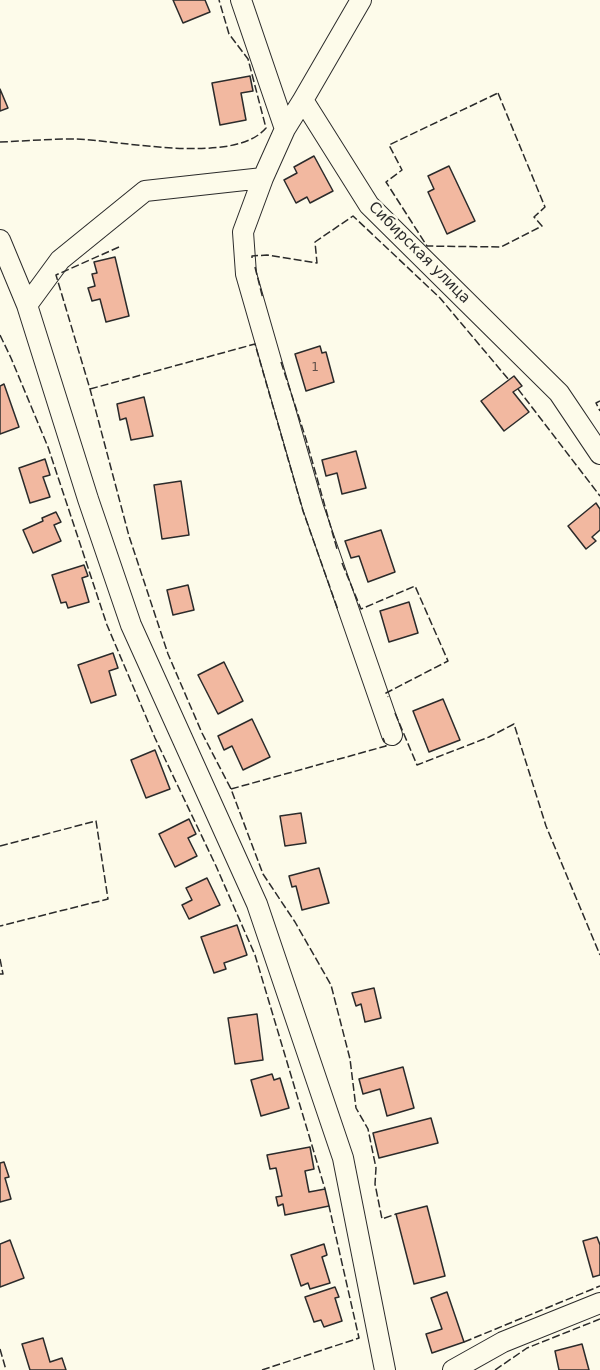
<!DOCTYPE html>
<html>
<head>
<meta charset="utf-8">
<style>
	body { margin:0 }
	canvas { display:block; background:#fdfbea }
</style>
</head>
<body>
<canvas width="600" height="1370"></canvas>
<script>
const ctx = document.querySelector('canvas').getContext('2d');
ctx.lineJoin = 'round';
function fillPath(path, color) {
  ctx.fillStyle = color;
  ctx.fill(path, 'evenodd');
}
function stroke(path, color, width, dash) {
  ctx.strokeStyle = color;
  ctx.lineWidth = width;
  ctx.lineCap = dash ? 'butt' : 'round';
  ctx.setLineDash(dash || []);
  ctx.stroke(path);
}
function drawText(font, color, halo, rows, align = 'center') {
  ctx.font = font + ' "DejaVu Sans",sans-serif';
  ctx.lineWidth = 4.5;
  ctx.setLineDash([]);
  ctx.textBaseline = 'middle';
  ctx.strokeStyle = halo;
  ctx.fillStyle = color;
  for (const [text, x, y, turn = 0] of rows) {
    ctx.save();
    ctx.translate(x, y);
    ctx.rotate((+turn || 0) * Math.PI / 180);
    ctx.textAlign = isNaN(turn) ? turn : align;
    if (halo) ctx.strokeText(text, 0, 0);
    ctx.fillText(text, 0, 0);
    ctx.restore();
  }
}
const building = new Path2D(`
	M173,0H205L210,12L183,23Z
	M250,76L253,91L241,93L246,120L220,125L212,83Z
	M0,89L8,108L0,111Z
	M314,156L333,191L310,203L307,197L296,203L284,180L297,173L294,167Z
	M449,166L475,221L447,234L428,192L434,189L428,176Z
	M115,257L129,316L106,322L100,299L92,301L88,288L95,286L92,274L97,273L94,262Z
	M320,346L322,353L326,352L334,382L306,391L295,354Z
	M514,376L522,386L513,392L529,412L504,431L481,401Z
	M4,384L19,427L0,434V386Z
	M144,397L153,436L131,440L126,418L120,420L117,404Z
	M356,451L366,488L342,494L337,473L326,476L322,460Z
	M45,459L50,475L43,477L50,497L30,503L19,468Z
	M181,481L189,535L162,539L154,485Z
	M596,503L600,509V530L592,537L596,541L586,549L568,526Z
	M56,512L61,522L54,525L61,541L33,553L23,530L43,521L42,518Z
	M381,530L395,572L368,582L359,556L351,558L345,541Z
	M84,565L88,576L82,578L89,602L68,608L66,602L61,603L52,575Z
	M188,585L194,610L173,615L167,590Z
	M409,602L418,633L389,642L380,611Z
	M113,653L118,668L109,671L116,695L91,703L78,665Z
	M224,662L243,701L218,714L198,675Z
	M443,699L460,740L429,752L413,711Z
	M252,719L270,757L243,770L232,746L224,750L218,736Z
	M155,750L170,789L146,798L131,760Z
	M301,813L306,843L285,846L280,816Z
	M189,819L196,834L188,838L197,856L175,867L159,834Z
	M319,868L329,903L302,910L296,886L292,887L289,876Z
	M207,878L220,905L189,919L182,905L192,900L186,888Z
	M237,925L247,955L224,963L226,969L214,973L201,937Z
	M374,988L381,1018L365,1022L361,1004L356,1006L352,993Z
	M257,1014L263,1060L235,1064L228,1018Z
	M403,1067L414,1108L387,1116L380,1089L363,1094L359,1079Z
	M272,1074L274,1080L280,1078L289,1108L261,1116L251,1080Z
	M431,1118L438,1143L379,1158L373,1133Z
	M310,1147L314,1169L305,1171L309,1192L325,1189L329,1206L285,1215L283,1204L278,1206L276,1197L282,1196L276,1168L270,1169L267,1155Z
	M4,1162L9,1177L5,1178L11,1199L0,1202V1163Z
	M427,1206L445,1276L414,1284L396,1214Z
	M597,1237L600,1245V1275L593,1277L583,1241Z
	M10,1240L24,1278L0,1287V1244Z
	M324,1244L327,1255L322,1257L330,1283L310,1289L308,1283L301,1286L291,1255Z
	M335,1287L339,1297L335,1298L342,1321L324,1327L321,1320L314,1322L305,1297Z
	M447,1292L464,1342L432,1353L426,1334L442,1329L431,1298Z
	M43,1338L50,1362L62,1358L66,1370H30L22,1344Z
	M582,1344L589,1370H559L555,1351Z`);
const street = new Path2D(`
	M241,0L285,129
	M361,0L303,100L369,205L559,393L600,454
	M263,178L243,232L246,274L313,507L392,735
	M0,240L27,305L60,260L145,191L263,178L285,129L303,100
	M27,305L88,499L131,625L257,904L343,1158L385,1370
	M453,1370L503,1342L600,1303`);
const fence = new Path2D(`
	M498,93L545,207L534,217L542,226L501,247L427,246L386,182L402,170L389,145Z
	M0,142C24,141 49,139 74,139C120,140 234,166 266,128L248,59L229,34L219,0
	M119,247L56,275L90,389L129,536L168,654L202,733L231,789L263,874L295,922L331,985L350,1059L356,1108L368,1129L376,1168L375,1184L382,1219L396,1214
	M252,258V256L267,255L317,263L315,242L353,216L440,298L509,380
	M255,267L263,299
	M0,335L11,358L48,447L107,625L155,738L216,866L255,955L325,1189
	M281,362L306,439L337,549
	M90,389L255,344L303,511L338,610
	M518,389L600,496
	M600,401L596,403L600,411
	M342,563L361,609L415,586L448,661L386,693L388,697
	M395,713L417,765L489,737L514,724L546,826L600,955
	M231,789L386,746L383,738
	M0,846L96,821L108,899L0,926
	M0,959L3,974H0
	M464,1342L600,1286
	M0,1349L6,1370
	M262,1370L359,1338L329,1206
	M495,1370L527,1348L600,1319`);
const numberNames = [
	["1",315,368]
];
const streetNames = [
	["Сибирская улица",419,253,45]
];
fillPath(building, '#f2b8a0');
stroke(building, '#2b2b2b', 1.5);
stroke(street, '#2b2b2b', 22);
stroke(street, '#fdfbea', 20);
stroke(fence, '#2b2b2b', 1.5, [8, 3]);
drawText('12px', '#5d4e48', null, numberNames);
drawText('15px', '#2b2b2b', '#fdfbea', streetNames);
</script>
</body>
</html>
